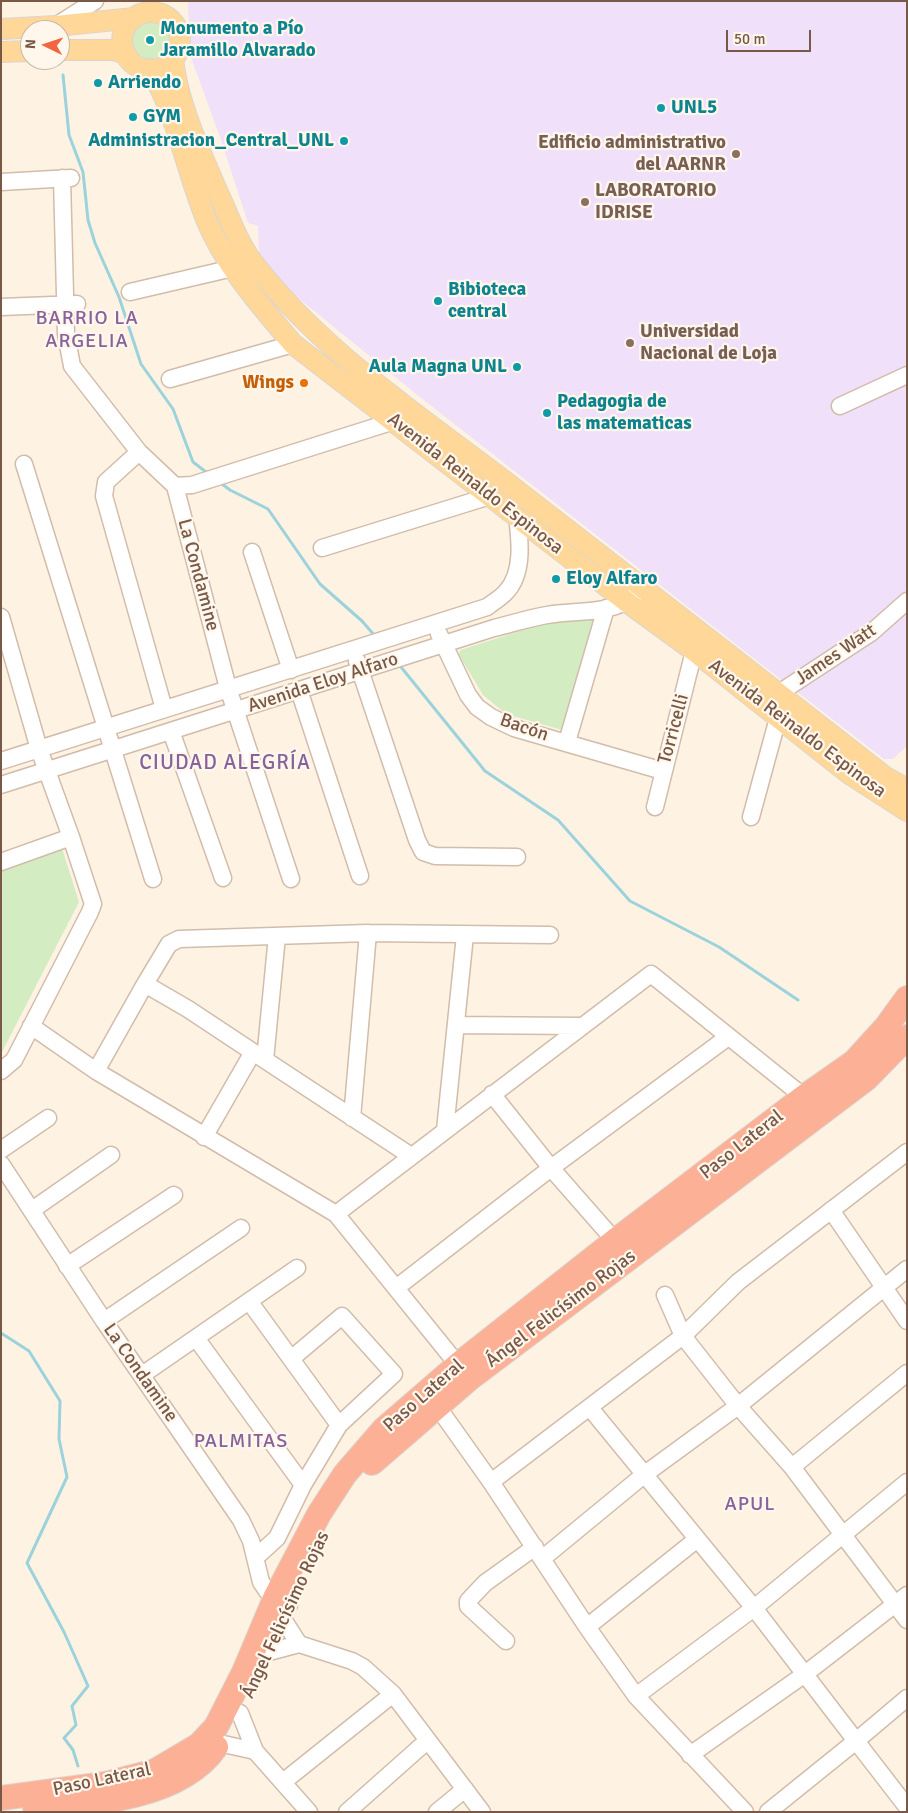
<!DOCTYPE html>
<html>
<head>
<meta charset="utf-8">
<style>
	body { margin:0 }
	#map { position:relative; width:908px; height:1813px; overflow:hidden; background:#fef3e3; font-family:Signika,sans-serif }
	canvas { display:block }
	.frame { position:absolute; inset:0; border:2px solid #785847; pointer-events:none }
	.north { position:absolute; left:20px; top:20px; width:50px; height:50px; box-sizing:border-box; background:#fff7eb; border:1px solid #c9b7a9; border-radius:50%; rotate:274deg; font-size:14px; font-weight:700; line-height:20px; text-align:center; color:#785847 }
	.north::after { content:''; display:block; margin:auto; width:18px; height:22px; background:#ef6641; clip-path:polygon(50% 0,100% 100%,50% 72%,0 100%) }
	.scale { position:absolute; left:726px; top:30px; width:85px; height:22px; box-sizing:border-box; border:2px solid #785847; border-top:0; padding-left:6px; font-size:15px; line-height:18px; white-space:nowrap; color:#785847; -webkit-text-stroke:4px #fff7eb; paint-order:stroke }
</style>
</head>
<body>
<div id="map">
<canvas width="908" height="1813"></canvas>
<div class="frame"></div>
<div class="north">N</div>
<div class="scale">50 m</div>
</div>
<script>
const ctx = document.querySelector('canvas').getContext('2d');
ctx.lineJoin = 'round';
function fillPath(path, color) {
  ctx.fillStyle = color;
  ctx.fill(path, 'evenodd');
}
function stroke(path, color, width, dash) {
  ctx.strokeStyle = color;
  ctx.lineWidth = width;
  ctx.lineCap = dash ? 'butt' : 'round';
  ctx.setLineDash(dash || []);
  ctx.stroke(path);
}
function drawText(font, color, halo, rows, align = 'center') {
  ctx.font = font + ' Signika,sans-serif';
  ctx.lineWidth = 4.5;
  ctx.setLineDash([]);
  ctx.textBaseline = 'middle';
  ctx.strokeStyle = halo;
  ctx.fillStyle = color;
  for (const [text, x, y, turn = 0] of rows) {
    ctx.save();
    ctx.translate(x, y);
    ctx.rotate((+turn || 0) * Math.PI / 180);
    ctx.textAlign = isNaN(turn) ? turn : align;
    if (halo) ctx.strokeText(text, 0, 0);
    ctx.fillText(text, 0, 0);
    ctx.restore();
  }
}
const education = new Path2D(`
	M188,1H907V746L893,759H884L761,664L416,394L291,292L259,254L258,226L248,223L220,137L190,55Z`);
const green = new Path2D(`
	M130 40a20 20 0 1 1 40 0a20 20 0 1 1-40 0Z
	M593,619L562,730L506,714L483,695L459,655L460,650L552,621Z
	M62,848L79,902L1,1054V869Z`);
const stream = new Path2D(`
	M63,75L69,135L83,172L88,220L95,243L119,297L141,364L173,409L193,462L206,472
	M218,481L230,490L268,509L320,584L362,621L375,636
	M401,667L485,771L558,820L630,901L719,947L798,1000
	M1,1333L29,1351L60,1401L59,1439L67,1477L27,1563L64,1632L88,1686L72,1706L76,1725L64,1738L73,1750L78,1766`);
const minor = new Path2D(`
	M57,25L95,1
	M62,178L66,334L72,366L139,452L106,482L104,496L164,709
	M1,182L71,178
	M130,292L233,268
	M1,307L77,304
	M170,379L293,344
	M840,406L907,375
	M139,452L175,486L228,688L291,879
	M24,464L153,879
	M175,486L192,485L394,421L402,416
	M322,548L490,496
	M252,552L291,670
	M1,617L39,749L71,837L93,904L90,912L14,1060L1,1071
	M439,634L468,695L477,707L491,717L514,728L663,771
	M357,661L417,840L423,852L435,856L517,857
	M299,690L360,876
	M770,699L872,632L907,601
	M171,731L223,878
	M567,742L606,608
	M1,761L487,607C493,602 501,598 506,592C524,573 520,540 517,516
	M1,785L494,628C511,624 529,618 547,615C575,610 612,615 634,596
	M655,807L694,651
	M751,817L778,718
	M1,862L71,837
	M145,984L188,1009L265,1060L277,936
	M456,1025L582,1026
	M31,1026L96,1071L336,1214L458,1365
	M265,1060L411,1156
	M96,1071L145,984L169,944L179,939L368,933L550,935
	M492,1094L551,1168L615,1241
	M352,1118L368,933
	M445,1130L465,935
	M204,1137L253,1052
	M1,1150L48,1118
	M1,1164L104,1321L241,1520L251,1541L261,1582L267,1591L289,1605
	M32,1210L111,1155
	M831,1210L907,1321
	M336,1214L651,974L804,1097
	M67,1266L174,1195
	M396,1288L551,1168L728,1037
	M665,1295L683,1336L738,1406L792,1467L907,1620
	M249,1301L339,1425
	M104,1321L241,1228
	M196,1338L303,1485
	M142,1375L297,1268
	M437,1406L491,1482L587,1627L636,1696L745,1812
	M590,1408L754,1608L856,1741L907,1698
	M792,1467L907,1373
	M491,1482L683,1336L738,1282L907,1152
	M255,1558L277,1538L303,1485L339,1425L394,1374L342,1316L291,1359
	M543,1558L645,1474L738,1406L907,1269
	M283,1619L299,1644
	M587,1627L696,1540
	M506,1641L468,1606V1601L485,1583L535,1547
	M269,1652L299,1644L352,1661L363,1667L393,1694L482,1812
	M636,1696L754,1608L907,1482
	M240,1713L255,1751L309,1812
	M219,1743L255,1751
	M690,1755L805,1674L907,1595
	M283,1782L393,1694
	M347,1812L427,1741
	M437,1812L465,1789
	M768,1812L856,1741L907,1807`);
const major = new Path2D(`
	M122 41a29 29 0 1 1 58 0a29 29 0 1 1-58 0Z
	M1,29L56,26L134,18
	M60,50H113L126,54
	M1,52L30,51
	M173,58C177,104 205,163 224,206C231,223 238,241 249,257C313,344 412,411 498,476C627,576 756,675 884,776L907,789
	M150,69C177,115 186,170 206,219C225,266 261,306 293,344L627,602L694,651L848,773L907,811`);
const highway = new Path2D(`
	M372,1463L469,1379L866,1079L907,1037
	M1,1798L105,1784L155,1771L199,1745L216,1727L244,1672L276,1596L319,1514L345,1474L384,1429L458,1365L615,1241L804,1097L854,1062L886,1027L907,998
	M35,1808C92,1804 180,1799 216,1747`);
const markers = [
	[150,40,5,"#0f9aa8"],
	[98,83,5,"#0f9aa8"],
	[661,108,5,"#0f9aa8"],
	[133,117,5,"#0f9aa8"],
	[344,141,5,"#0f9aa8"],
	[736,154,5,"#8d6e63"],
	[585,202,5,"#8d6e63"],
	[438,301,5,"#0f9aa8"],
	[630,343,5,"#8d6e63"],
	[517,367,5,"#0f9aa8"],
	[304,383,5,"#e8710a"],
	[547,413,5,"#0f9aa8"],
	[556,579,5,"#0f9aa8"]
];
const cultureNames = [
	["Monumento a Pío",160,29],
	["Jaramillo Alvarado",160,51],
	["Arriendo",108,83],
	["UNL5",671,108],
	["GYM",143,117],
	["Administracion_Central_UNL",334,141,"right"],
	["Bibioteca",448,290],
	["central",448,312],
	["Aula Magna UNL",507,367,"right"],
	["Pedagogia de",557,402],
	["las matematicas",557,424],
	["Eloy Alfaro",566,579]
];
const educationNames = [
	["Edificio administrativo",726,143,"right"],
	["del AARNR",726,165,"right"],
	["LABORATORIO",595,191],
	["IDRISE",595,213],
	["Universidad",640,332],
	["Nacional de Loja",640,354]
];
const foodNames = [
	["Wings",294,383]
];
const streetNames = [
	["Avenida Reinaldo Espinosa",475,484,38],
	["La Condamine",198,575,75],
	["James Watt",836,655,-34],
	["Avenida Eloy Alfaro",323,683,-18],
	["Bacón",524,728,19],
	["Torricelli",674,729,-75],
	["Avenida Reinaldo Espinosa",797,729,37],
	["Paso Lateral",742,1145,-38],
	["Ángel Felicísimo Rojas",561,1309,-37],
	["La Condamine",140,1373,55],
	["Paso Lateral",424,1396,-41],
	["Ángel Felicísimo Rojas",286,1615,-65],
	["Paso Lateral",102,1780,-12]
];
const neighbourhoodNames = [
	["BARRIO LA",87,319],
	["ARGELIA",87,342],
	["PALMITAS",241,1442],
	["APUL",750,1505]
];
const quarterNames = [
	["CIUDAD ALEGRÍA",225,763]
];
fillPath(education, '#f0e0fa');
fillPath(green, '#d3ecc1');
stroke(stream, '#9cd2db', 3);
stroke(minor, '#d2bcab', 19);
stroke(major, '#dcd4cf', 22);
stroke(highway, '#dcd4cf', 26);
stroke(minor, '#fff', 16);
stroke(major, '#ffd899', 20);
stroke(highway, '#fcb096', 24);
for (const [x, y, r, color] of markers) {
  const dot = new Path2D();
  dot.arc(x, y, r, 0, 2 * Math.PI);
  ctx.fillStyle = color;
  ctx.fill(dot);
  stroke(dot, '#fff7eb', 2);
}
drawText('bold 19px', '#0d838f', '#fff7eb', cultureNames, 'left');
drawText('bold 19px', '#785e54', '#fff7eb', educationNames, 'left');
drawText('bold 19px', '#c56008', '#fff7eb', foodNames, 'right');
drawText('19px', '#785847', '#fff7eb', streetNames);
ctx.letterSpacing = '1px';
drawText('20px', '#88629c', '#fff7eb', neighbourhoodNames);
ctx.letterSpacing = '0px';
ctx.letterSpacing = '1px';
drawText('21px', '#88629c', '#fff7eb', quarterNames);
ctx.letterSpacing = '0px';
</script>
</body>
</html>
